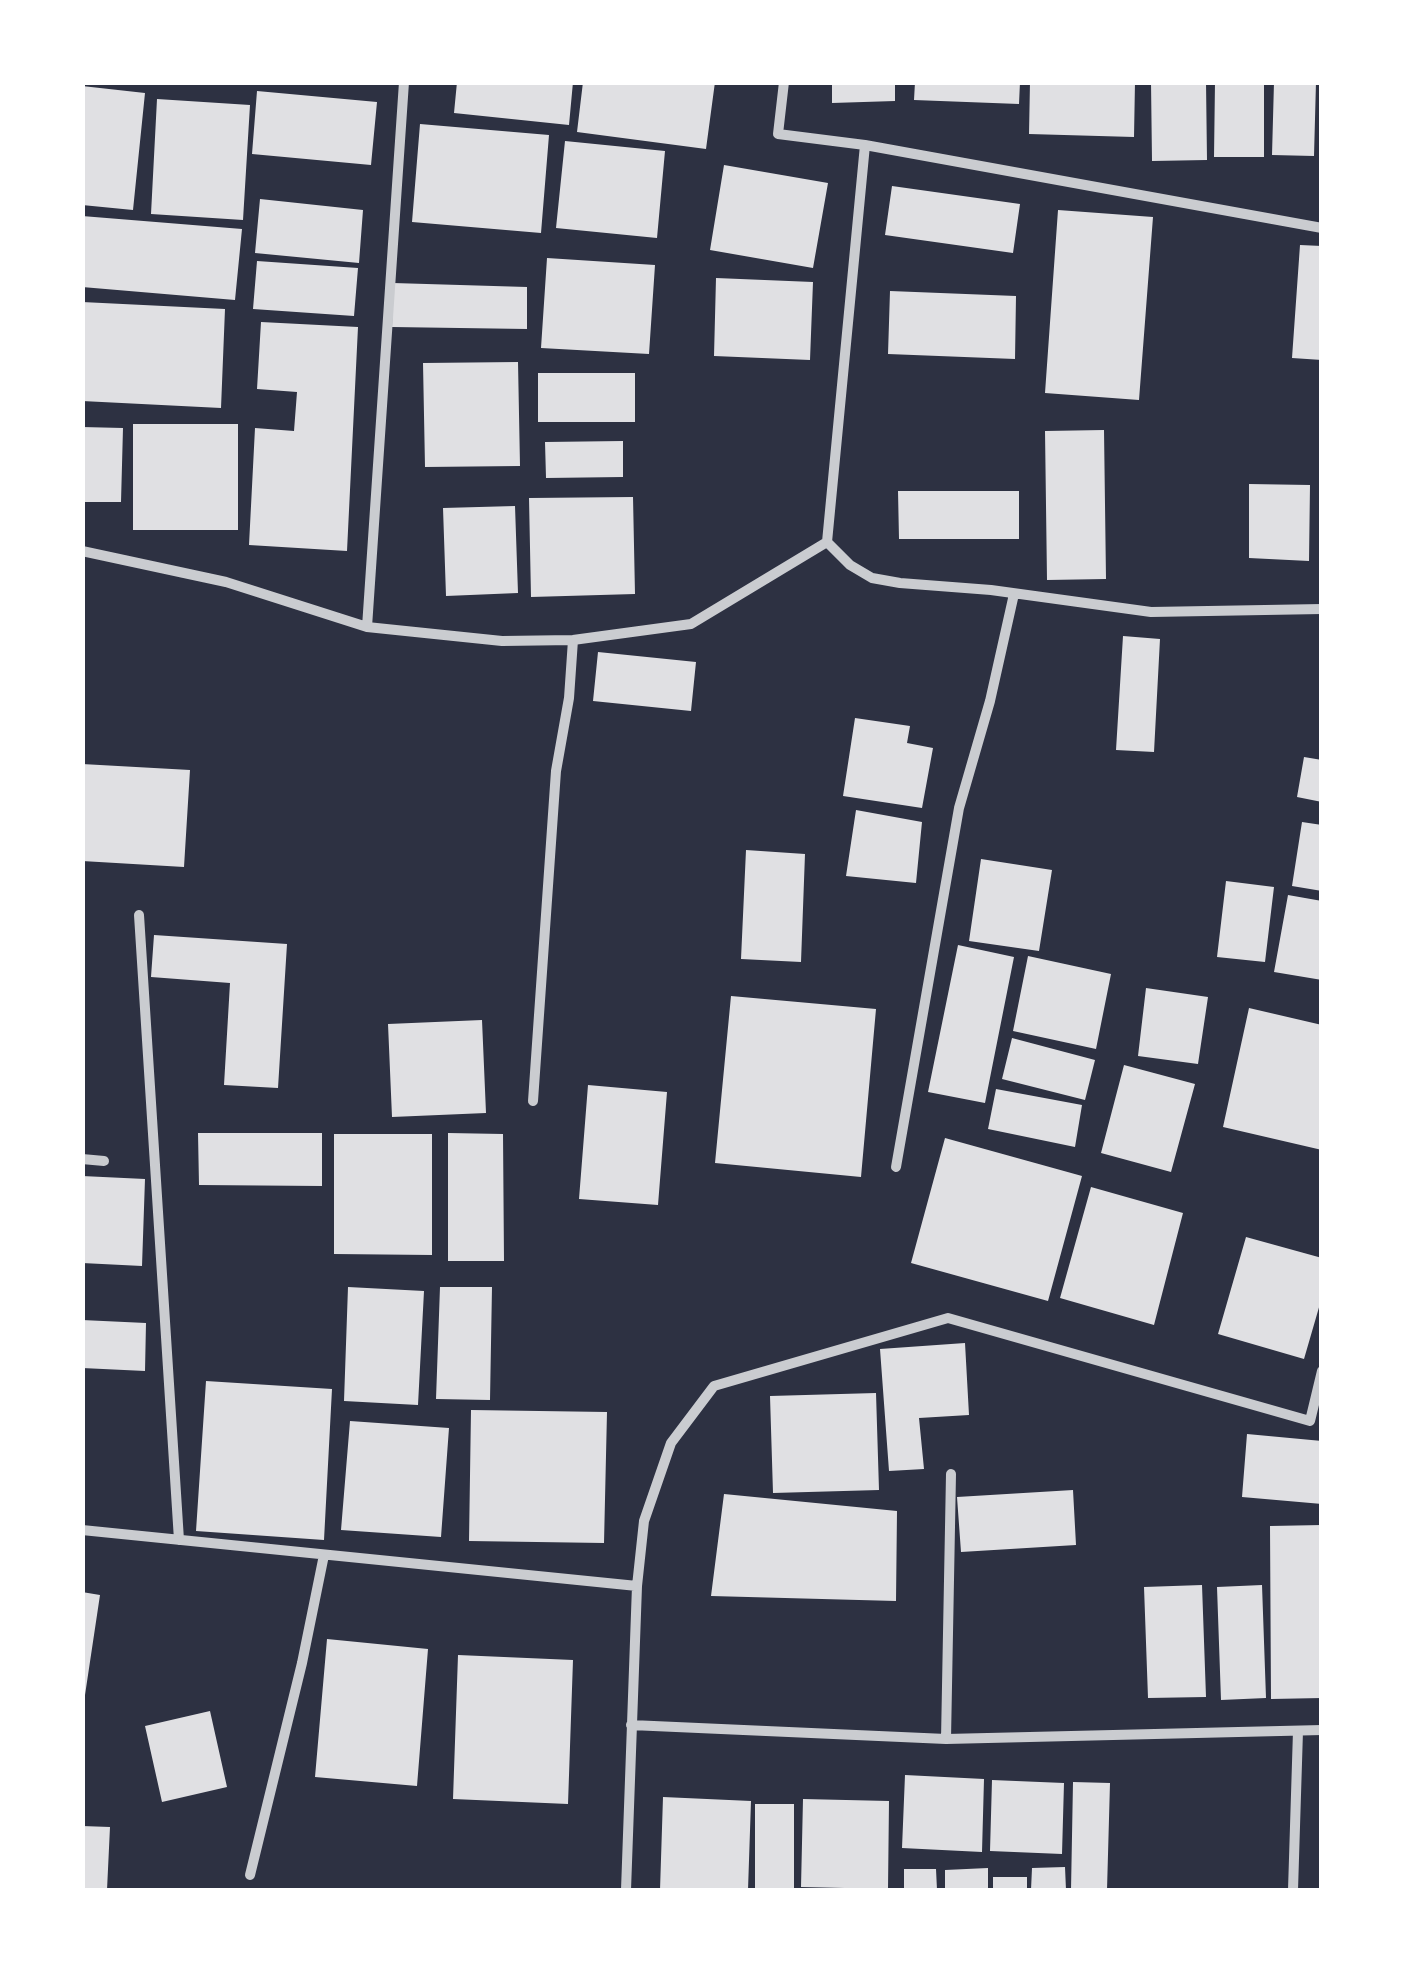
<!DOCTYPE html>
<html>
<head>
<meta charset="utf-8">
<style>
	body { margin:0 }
	#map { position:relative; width:1404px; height:1973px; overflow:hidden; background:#2d3142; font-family:"Sofia Sans Condensed",sans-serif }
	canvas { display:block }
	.frame { position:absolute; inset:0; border:85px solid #fff; pointer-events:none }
</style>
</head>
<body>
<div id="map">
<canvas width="1404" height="1973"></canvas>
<div class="frame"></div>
</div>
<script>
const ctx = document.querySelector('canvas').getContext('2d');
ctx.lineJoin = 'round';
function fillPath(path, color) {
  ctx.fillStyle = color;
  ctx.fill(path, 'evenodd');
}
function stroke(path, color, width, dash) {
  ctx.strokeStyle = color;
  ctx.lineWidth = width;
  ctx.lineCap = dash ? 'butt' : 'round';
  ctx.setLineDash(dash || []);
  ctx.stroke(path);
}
const building = new Path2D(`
	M457,82H573L569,125L454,113Z
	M583,82H715L706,149L577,132Z
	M832,82H895V101L832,103Z
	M915,82H1020L1019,104L914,100Z
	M1030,82H1135L1134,137L1029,134Z
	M1151,82H1206L1207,160L1152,161Z
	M1215,82H1264V157H1214Z
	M1274,82H1316L1314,156L1272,155Z
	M82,86L145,93L133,210L82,205Z
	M257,91L377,102L371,165L252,154Z
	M157,99L250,105L243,220L151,214Z
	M420,124L549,135L541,233L412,222Z
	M565,141L665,151L657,238L556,228Z
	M724,165L828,183L813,268L710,250Z
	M892,186L1020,204L1013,253L885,235Z
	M260,199L363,210L359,263L255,253Z
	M1058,210L1153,217L1139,400L1045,393Z
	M82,216L242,229L235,300L82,287Z
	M1300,245L1322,246V360L1292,358Z
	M547,258L655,265L649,354L541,348Z
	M257,261L358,268L354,316L253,309Z
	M716,278L813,282L810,360L714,356Z
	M393,283L527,287V329L392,327Z
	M890,291L1016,296L1015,359L888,354Z
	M82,302L225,309L221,408L82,401Z
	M261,322L358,327L347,551L249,545L255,428L294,431L297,392L257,389Z
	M518,362L520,466L425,467L423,363Z
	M538,373H635V422H538Z
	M133,424H238V530H133Z
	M82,427L123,428L121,502H82Z
	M1104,430L1106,579L1047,580L1045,431Z
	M623,441V477L546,478L545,442Z
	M1249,484L1310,485L1309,561L1249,558Z
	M898,491H1019V539H899Z
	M633,497L635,594L531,597L529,498Z
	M515,506L518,593L446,596L443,508Z
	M1123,636L1160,639L1154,752L1116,750Z
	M598,652L696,662L691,711L593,701Z
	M855,718L910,726L907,743L933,748L922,808L843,796Z
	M1304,757L1322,760V802L1297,797Z
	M82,764L190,770L184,867L82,861Z
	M856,810L922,822L916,883L846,876Z
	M1302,822L1322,825V891L1292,886Z
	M746,850L805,854L801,962L741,959Z
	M981,859L1052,870L1039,951L969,941Z
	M1226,881L1274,887L1265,962L1217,957Z
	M1288,895L1322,901V980L1274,972Z
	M154,935L287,944L278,1088L224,1085L230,983L151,977Z
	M958,945L1014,957L985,1103L928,1092Z
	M1028,956L1111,974L1096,1049L1013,1031Z
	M1146,988L1208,997L1198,1064L1138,1056Z
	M731,996L876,1009L861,1177L715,1163Z
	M1249,1008L1322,1025V1150L1223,1127Z
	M482,1020L486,1113L392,1117L388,1024Z
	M1012,1038L1095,1060L1085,1100L1002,1079Z
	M1124,1065L1195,1084L1171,1172L1101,1153Z
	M588,1085L667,1092L658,1205L579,1199Z
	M996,1089L1082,1105L1075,1147L988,1129Z
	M198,1133H322V1186L199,1185Z
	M448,1133L503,1134L504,1261H448Z
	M334,1134H432V1255L334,1254Z
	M945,1138L1082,1176L1048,1301L911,1263Z
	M82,1176L145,1179L142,1266L82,1263Z
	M1091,1187L1183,1213L1154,1325L1060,1298Z
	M1246,1237L1322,1258V1297L1304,1359L1218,1334Z
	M348,1287L424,1291L418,1405L344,1401Z
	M440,1287H492L490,1400L436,1399Z
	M82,1320L146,1323L145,1371L82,1368Z
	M965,1343L969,1415L919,1418L924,1469L889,1471L880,1349Z
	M206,1381L332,1389L324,1540L196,1531Z
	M876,1393L879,1490L773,1493L770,1396Z
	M471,1410L607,1412L604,1543L469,1541Z
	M350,1421L449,1428L441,1537L341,1530Z
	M1247,1434L1322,1441V1504L1242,1497Z
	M1073,1490L1076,1545L961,1552L957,1497Z
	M724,1494L897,1511L896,1601L711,1596Z
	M1322,1525V1698L1271,1699L1270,1526Z
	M1202,1585L1206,1697L1148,1698L1144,1587Z
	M1262,1585L1266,1698L1221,1700L1217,1587Z
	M82,1592L100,1595L85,1695H82Z
	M327,1639L428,1649L417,1786L315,1777Z
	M458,1655L573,1660L568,1804L453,1799Z
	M210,1711L227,1787L162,1802L145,1726Z
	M905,1775L984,1779L982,1852L902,1848Z
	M992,1780L1064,1783L1062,1854L990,1851Z
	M1073,1782L1110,1783L1107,1890H1071Z
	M663,1797L751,1801L748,1890H660Z
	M803,1799L889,1801L888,1889L801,1887Z
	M755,1804H794V1890H755Z
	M82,1826L110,1827L107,1890H82Z
	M1065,1867L1066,1890H1031L1032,1868Z
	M988,1868V1890H945V1870Z
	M904,1869H936L937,1890H904Z
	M993,1877H1027V1890H993Z`);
const minor = new Path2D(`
	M784,82L778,134L865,145L1322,228
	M827,542L865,145
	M82,551L226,582L367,627L502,641L573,640L691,624L827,542L850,565L872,578L900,583L991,590L1151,612L1322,609
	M367,627L404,82
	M139,915L179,1540
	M533,1101L556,771L569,698L573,640
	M82,1159L104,1161
	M896,1167L959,808L990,701L1014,594
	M82,1530L637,1586
	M631,1725L946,1739L1322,1730
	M946,1739L951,1474
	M250,1875L302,1663L324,1555
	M626,1890L637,1586L644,1521L671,1443L714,1386L948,1318L1310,1421L1322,1371
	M1293,1890L1298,1731`);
fillPath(building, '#e0e0e3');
stroke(minor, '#caccd0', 10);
</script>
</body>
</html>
